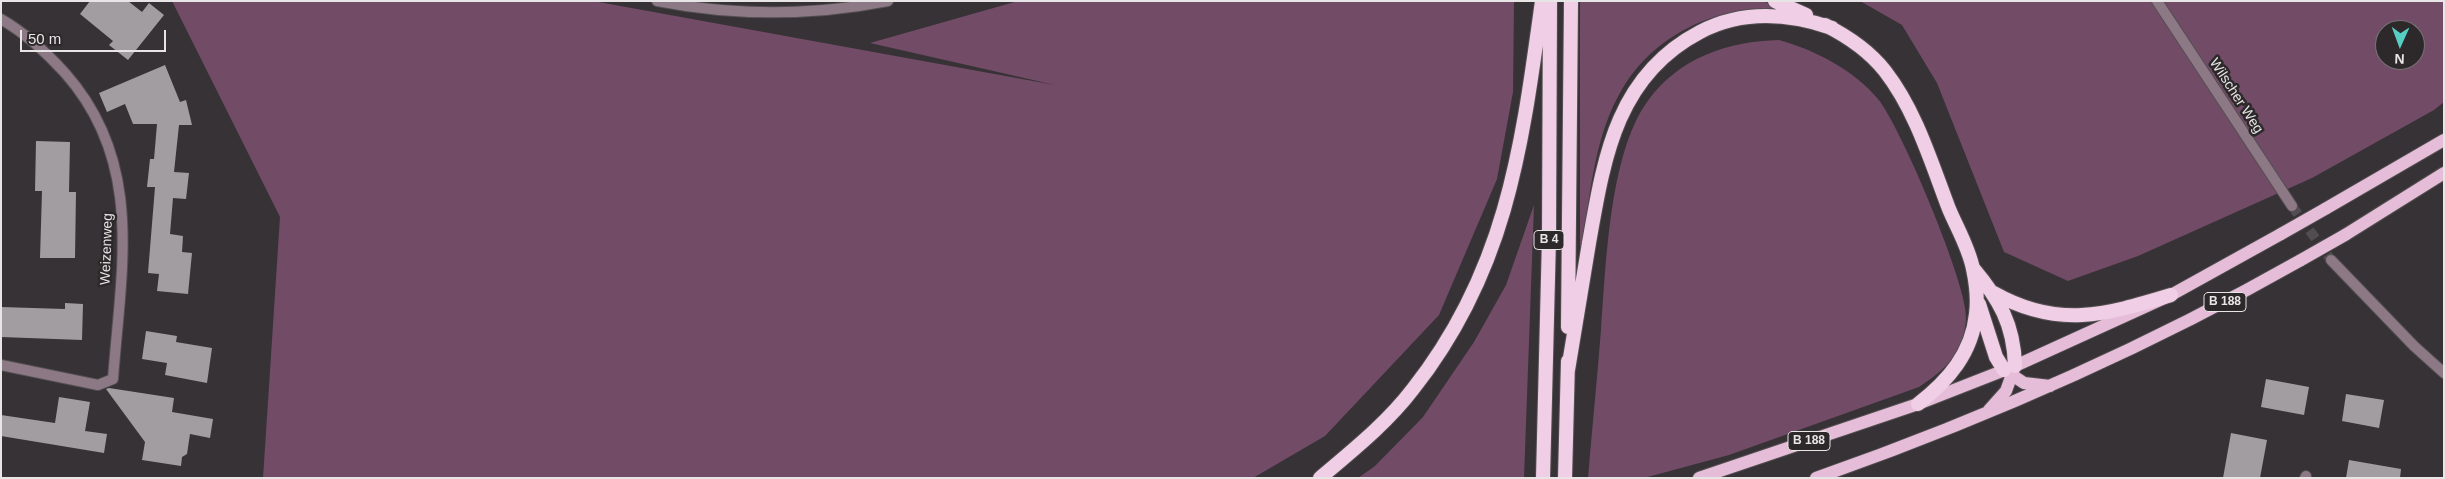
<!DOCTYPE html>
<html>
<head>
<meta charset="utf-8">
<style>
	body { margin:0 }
	#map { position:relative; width:2445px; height:479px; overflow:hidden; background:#373235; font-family:Arial,sans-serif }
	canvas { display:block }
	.frame { position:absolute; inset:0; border:2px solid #e8e5e7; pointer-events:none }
	.north { position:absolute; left:2375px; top:20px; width:50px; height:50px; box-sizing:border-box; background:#2d292b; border:1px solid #787476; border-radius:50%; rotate:182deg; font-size:14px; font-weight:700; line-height:20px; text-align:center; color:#e8e5e7 }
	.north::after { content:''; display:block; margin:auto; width:18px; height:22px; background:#56cec4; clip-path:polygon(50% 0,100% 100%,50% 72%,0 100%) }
	.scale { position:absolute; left:20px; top:30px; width:146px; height:22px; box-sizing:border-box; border:2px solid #e8e5e7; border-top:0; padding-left:6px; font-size:15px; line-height:18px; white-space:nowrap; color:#e8e5e7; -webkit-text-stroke:4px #2d292b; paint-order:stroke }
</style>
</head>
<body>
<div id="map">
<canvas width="2445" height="479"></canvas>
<div class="frame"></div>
<div class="north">N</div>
<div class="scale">50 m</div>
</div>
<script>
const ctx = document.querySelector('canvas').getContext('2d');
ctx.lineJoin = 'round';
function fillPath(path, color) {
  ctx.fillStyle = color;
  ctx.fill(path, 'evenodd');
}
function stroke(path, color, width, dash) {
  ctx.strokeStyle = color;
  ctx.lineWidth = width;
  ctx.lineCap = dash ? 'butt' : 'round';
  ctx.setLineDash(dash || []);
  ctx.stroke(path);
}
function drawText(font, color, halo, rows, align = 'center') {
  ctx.font = font + ' Arial,sans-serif';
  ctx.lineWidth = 5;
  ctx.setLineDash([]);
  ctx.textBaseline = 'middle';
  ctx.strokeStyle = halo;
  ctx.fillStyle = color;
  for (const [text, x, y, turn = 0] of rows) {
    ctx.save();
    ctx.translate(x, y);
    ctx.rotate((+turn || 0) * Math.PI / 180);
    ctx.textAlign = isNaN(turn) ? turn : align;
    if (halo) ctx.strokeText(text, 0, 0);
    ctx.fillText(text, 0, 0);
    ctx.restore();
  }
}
const green = new Path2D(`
	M172,1H593L1055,85L870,43L1018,1H1514L1513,92L1497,179L1439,315L1325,436L1253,478H263L280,217Z
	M1580,1H1761L1775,5L1779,11C1744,9 1715,13 1684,30C1602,74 1594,160 1583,244L1580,250Z
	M1860,1H2444V102L2434,110L2312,178L2138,256L2068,281L2004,252L1937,83L1902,25ZM2385,30H2415V60H2385Z
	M1779,40C1815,50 1854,70 1878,99C1900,125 1969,288 1966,319C1964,353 1945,370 1919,387L1729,455L1644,478H1588C1592,429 1597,380 1601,330C1606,266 1609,155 1647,102C1678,58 1728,41 1779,40Z
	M1534,205L1524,478H1358L1375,466L1423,417L1474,342L1506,285Z`);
const building = new Path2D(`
	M90,1H128L142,12L149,3L164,15L128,60L109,45L113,41L80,14Z
	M165,65L180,102L186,100L192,125H179L174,172L189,173L186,199L173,198L170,234L183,236L182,252L192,253L188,294L157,291L159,274L148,273L155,187H147L150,159H154L157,124H133L125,104L107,112L99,93Z
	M36,141L70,142L69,192H76L75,258H40L42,191H35Z
	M65,303L83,304L82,340L1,337V307L65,309Z
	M146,331L177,336L176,342L212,348L207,383L165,375L167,363L142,359Z
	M2266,379L2309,387L2304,415L2261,407Z
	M109,388L174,398L172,412L213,419L210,438L190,434L187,454L182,457L181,466L142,460L145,442L106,389Z
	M2346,394L2384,400L2379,428L2342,421Z
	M59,397L90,402L85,431L107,434L104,453L1,436V415L55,423Z
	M2231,433L2267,440L2260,478H2223Z
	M2349,460L2401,469L2400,478H2346Z`);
const tertiaryTunnel = new Path2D(`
	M2292,206L2331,260`);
const minor = new Path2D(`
	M1,19C25,33 47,53 65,73C145,163 121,269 113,379L98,385L1,365
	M2305,478L2306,476`);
const tertiary = new Path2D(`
	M657,1C734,16 811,16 888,1
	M2157,1L2292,206
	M2331,260L2414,346L2444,373`);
const primary = new Path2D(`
	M2325,209L2444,140
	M2345,235L2444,173
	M2006,371L2024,383L2050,386
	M1989,410L2006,391L2015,366
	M1699,478L1918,404L2015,366L2171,295L2281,234
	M1816,478C1984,419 2146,348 2301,260`);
const trunk = new Path2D(`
	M1775,1L1806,15
	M1825,25C1847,36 1870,52 1885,71C1916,111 1931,162 1949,209C1957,228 1969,248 1973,269C1976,283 1978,299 1976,314C1972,353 1948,381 1918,404
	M1973,268C1999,299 2014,324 2015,366
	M1994,293C2058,329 2105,315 2171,295
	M1979,304L1996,357L2004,370
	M1568,327L1571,1
	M1568,370C1575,327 1582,285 1589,243C1604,158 1616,76 1700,32C1742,10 1788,13 1832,28
	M1320,478C1353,450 1387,423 1413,389C1507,270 1522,146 1542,1
	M1543,478L1549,238L1550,1
	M1565,478L1568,361`);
const primaryBridge = new Path2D(`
	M2281,234L2325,209
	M2301,260L2345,235`);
const shields = [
	[1549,240,30],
	[2225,302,42],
	[1809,441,42]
];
const shieldNames = [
	["B 4",1549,240],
	["B 188",2225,302],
	["B 188",1809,441]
];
const streetNames = [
	["Wilscher Weg",2236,96,57],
	["Weizenweg",107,249,-88]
];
fillPath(green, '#724b67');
fillPath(building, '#a29da1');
stroke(tertiaryTunnel, '#524d50', 10, [10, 5]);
stroke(minor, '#534f51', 12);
stroke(tertiary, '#534f51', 12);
stroke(primary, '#534f51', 14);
stroke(trunk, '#534f51', 16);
stroke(minor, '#8d7986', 10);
stroke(tertiary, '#8d7986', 10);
stroke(primary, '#e5bdd9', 12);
stroke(trunk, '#f0cee6', 14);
stroke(primaryBridge, '#534f51', 14, []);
stroke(primaryBridge, '#e5bdd9', 12);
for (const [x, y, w] of shields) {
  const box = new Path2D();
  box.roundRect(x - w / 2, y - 9.5, w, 19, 4);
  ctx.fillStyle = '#2d292b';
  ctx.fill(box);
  stroke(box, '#e8e5e7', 1);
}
drawText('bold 12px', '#e8e5e7', null, shieldNames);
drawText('14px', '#e8e5e7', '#2d292b', streetNames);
</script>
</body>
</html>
